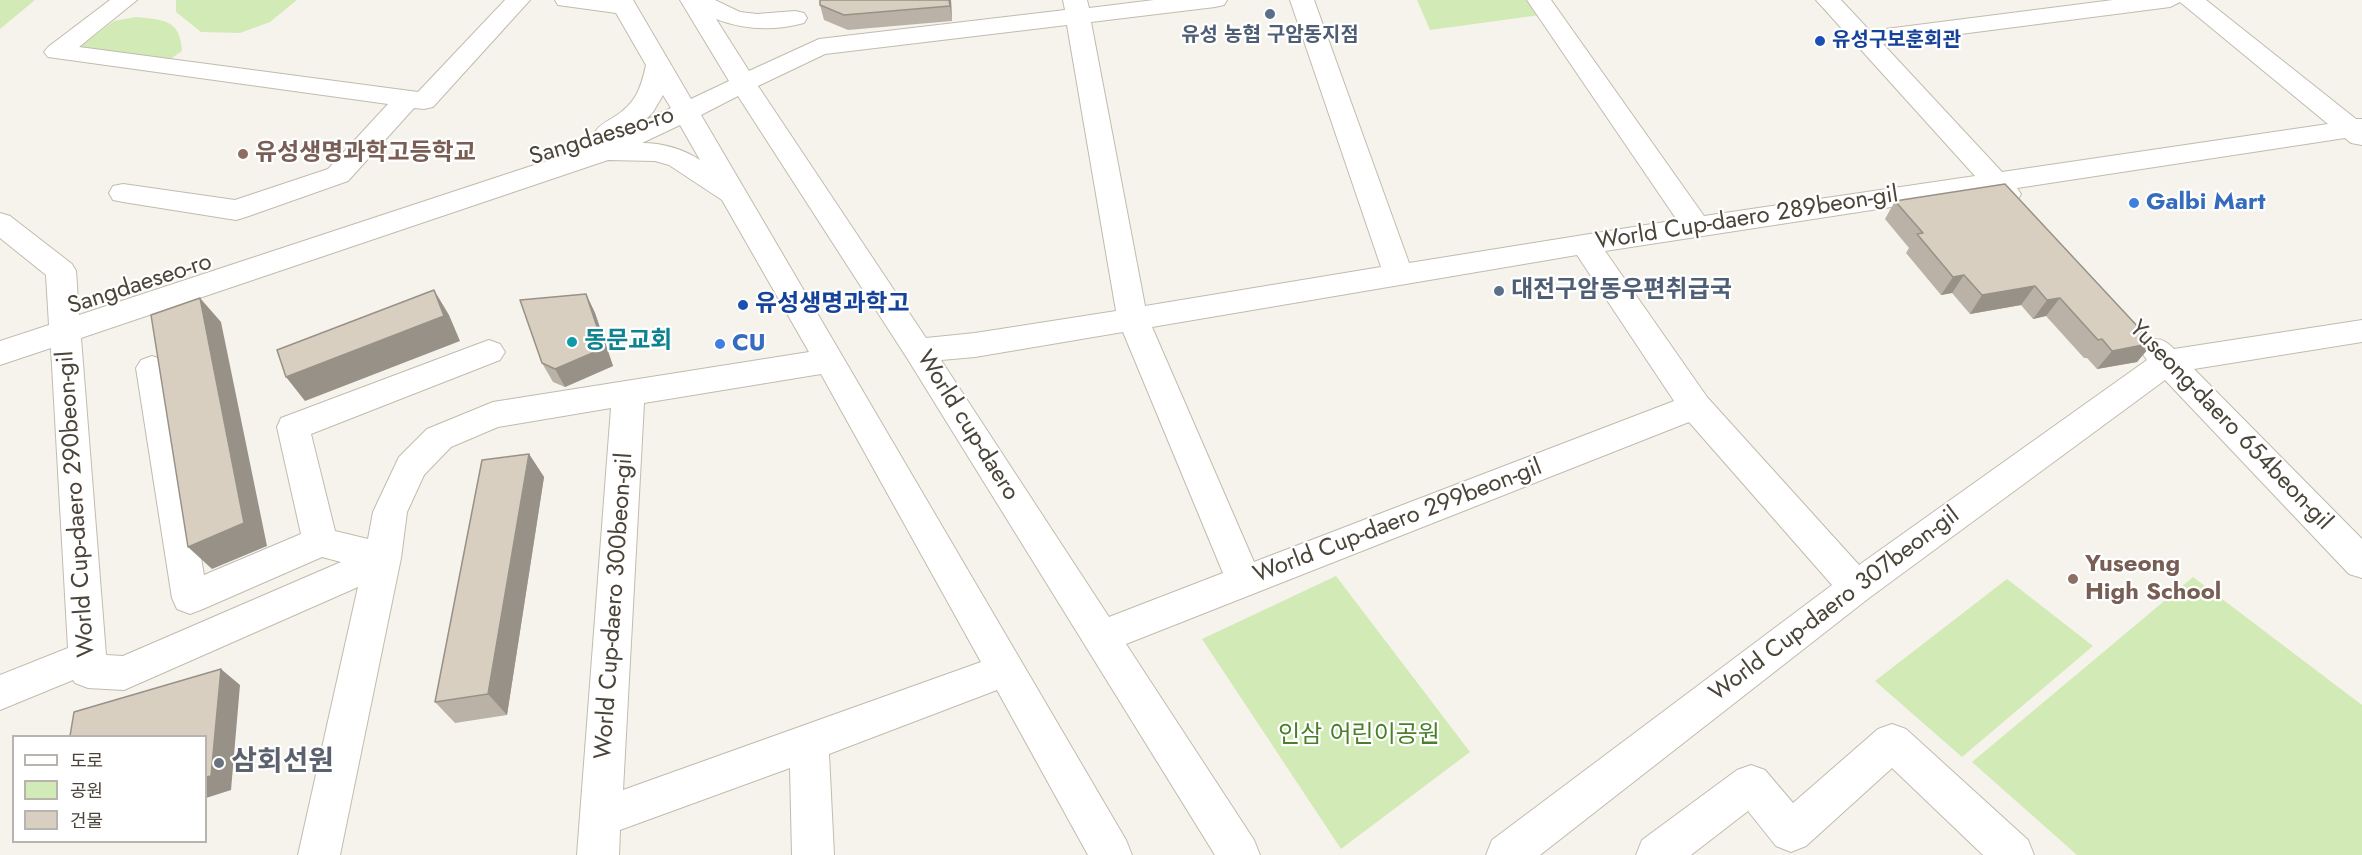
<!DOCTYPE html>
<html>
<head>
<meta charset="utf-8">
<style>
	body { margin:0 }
	#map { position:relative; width:2362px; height:855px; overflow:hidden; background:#f6f3ec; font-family:Jost,"Noto Sans KR",sans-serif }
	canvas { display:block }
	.legend { position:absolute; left:12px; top:735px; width:195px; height:108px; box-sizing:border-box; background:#fff; border:2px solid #b7b4b0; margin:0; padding:8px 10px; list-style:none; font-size:18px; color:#4b4439 }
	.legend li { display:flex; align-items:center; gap:12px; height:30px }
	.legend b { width:30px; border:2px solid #b7b4b0 }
</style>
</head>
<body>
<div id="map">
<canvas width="2362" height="855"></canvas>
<ul class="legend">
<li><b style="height:8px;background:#fff"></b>도로</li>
<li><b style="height:16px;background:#d2eab5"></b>공원</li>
<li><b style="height:16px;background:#d8cfc1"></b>건물</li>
</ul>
</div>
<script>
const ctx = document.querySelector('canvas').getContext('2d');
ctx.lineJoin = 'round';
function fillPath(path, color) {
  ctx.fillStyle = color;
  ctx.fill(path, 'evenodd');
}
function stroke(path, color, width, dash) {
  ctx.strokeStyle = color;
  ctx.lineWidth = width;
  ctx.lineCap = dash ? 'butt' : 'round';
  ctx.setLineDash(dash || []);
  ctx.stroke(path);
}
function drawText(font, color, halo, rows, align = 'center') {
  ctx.font = font + ' Jost,"Noto Sans KR",sans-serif';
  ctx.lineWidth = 4.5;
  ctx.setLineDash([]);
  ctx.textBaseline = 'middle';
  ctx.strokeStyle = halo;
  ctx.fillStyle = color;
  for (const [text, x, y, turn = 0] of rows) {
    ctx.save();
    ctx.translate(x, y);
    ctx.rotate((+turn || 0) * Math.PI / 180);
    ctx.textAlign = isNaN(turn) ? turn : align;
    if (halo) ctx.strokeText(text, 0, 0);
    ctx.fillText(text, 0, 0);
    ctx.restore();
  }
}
const green = new Path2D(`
	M0,0H35L0,29Z
	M176,0H297L270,22L240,33L201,32L176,12Z
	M1417,0H1529L1540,15L1430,30Z
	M136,17C164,20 180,19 182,51L169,60L77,49L114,21Z
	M1336,576L1470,752L1341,849L1202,639Z
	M2193,577L2362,705V855H2077L1972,762Z
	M2007,579L2093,646L1962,757L1875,681Z`);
const minor = new Path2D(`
	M110,0H137L79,47L418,92L505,0H530L433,107L424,109L414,108L348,181L246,217L236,220L123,202L113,200L109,193L113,186L123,184L235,200L328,169L388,104L48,57L44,52L48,47Z
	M555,0H633L691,99L729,81L680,0H715L740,12L757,14L795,11L804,13L807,18L804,23C774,31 745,30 716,19L749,71L819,39L1065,10L1063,0H1087L1089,8L1154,0H1227L1224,5L1215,7L1091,22L1145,306L1381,267L1290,0H1314L1409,263L1677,220L1527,0H1551L1704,216L1975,176L1816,0H1841L1870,31L2113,0H2206L2356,119H2362V145L2351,143L2345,138L2017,188L2021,194L2017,201C2004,204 1998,202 1989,192L1605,251L1707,397L1859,565L2147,360L2139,349L2144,341C2158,337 2164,339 2174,349L2362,320V342L2194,369L2362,539V578L2349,574L2165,380L1869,598L1540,855H1486L1492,840L1832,585L1689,422L1126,644L1254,840L1260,855H1215L907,358L738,96L701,115L1126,840L1132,855H1088L997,690L829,754L834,855H792L790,768L620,830L619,855H577L611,408L498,427L451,447L424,475L407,512L401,558L340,855H298L358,587L124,690L88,688L75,683L73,680L0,710V675L68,648L51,348L0,365V341L49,325L46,275L0,238V213L10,216L72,264L76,271L79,315L592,146L605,140L598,138L595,132C599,125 606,122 614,117C635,104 641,89 646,65L616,13L558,5ZM2180,2L2328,124L2002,172L1883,44L2170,7ZM1067,25L1116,311L975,333L926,338L758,86L825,54ZM663,95L671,108L644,121L653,112ZM680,125L700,160C683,149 662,143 642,143ZM608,160L655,161L669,165L722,200L809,352L493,402L427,429L399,457L373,512L368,539L335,531L311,434L500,360L505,352L500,344L489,340L478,344L281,418L277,427L301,534L204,575L168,368L163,360L152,356L141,360L136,368L172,598L177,609L190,614L203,609L322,557L341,562L123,656L106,655L81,338ZM1577,255L1674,401L1254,562L1152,327ZM1123,332L1223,573L1109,617L941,360L975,357ZM821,374L981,662L623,790L644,403Z
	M1892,724L1906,729L2028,840L2034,855H1983L1892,768L1806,846L1791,852L1776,846L1748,811L1691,855H1636L1642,840L1737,770L1751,765L1765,770L1793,803L1878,729Z`);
const wall = new Path2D(`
	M951,0L952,21L848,30L824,20L820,5Z
	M1895,201L2153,343L2137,362L2097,369L2087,358H2084L2046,316L2033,319L2021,305L1970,314L1952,293L1941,295L1906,253L1909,248L1885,219Z
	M586,294L595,313L613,366L565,387L553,382L542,363Z
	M529,454L544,477L507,715L455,723L435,702Z`);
const shadedWall = new Path2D(`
	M949,0H951L952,21L950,6Z
	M1964,275L1952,293L1941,295L1953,277Z
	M2035,286L2021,305L1970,314L1982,295Z
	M434,290L449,315L460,341L305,401L286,377Z
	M586,294L595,313L613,366L565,387L555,369Z
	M200,298L221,322L267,546L212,569L188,547Z
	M2060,298L2046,316L2033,319L2047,300Z
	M2153,343L2137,362L2097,369L2112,351Z
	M529,454L544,477L507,715L488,694Z
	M221,669L240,685L231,790L206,798V777Z`);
const building = new Path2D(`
	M820,0H949L950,6L844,15L820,5Z
	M2005,184L2153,343L2112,351L2102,339L2098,340L2060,298L2047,300L2035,286L1982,295L1964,275L1953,277L1917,234L1923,233L1895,201Z
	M434,290L444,316L286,377L277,350Z
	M586,294L604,348L555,369L542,363L520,300Z
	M200,298L244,523L188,547L151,315Z
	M529,454L488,694L435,702L482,460Z
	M221,669L211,776L206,777V736H70L74,712Z`);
const markers = [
	[1270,14,6,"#5c6f8a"],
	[1820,41,6,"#1a4fb4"],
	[243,154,6,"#8d6e63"],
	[2134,203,6,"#3f7fe0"],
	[1499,291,6,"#5c6f8a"],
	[743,305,6,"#1a4fb4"],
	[572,342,6,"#0f9aa8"],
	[720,344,6,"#3f7fe0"],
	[2073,579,6,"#8d6e63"],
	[219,763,6,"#6b7280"]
];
const farServicenames = [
	["유성 농협 구암동지점",1270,36]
];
const farTransitnames = [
	["유성구보훈회관",1832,41]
];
const streetNames = [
	["Sangdaeseo-ro",602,137,-17],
	["World Cup-daero 289beon-gil",1747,219,-9],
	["Sangdaeseo-ro",140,285,-18],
	["World cup-daero",967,426,58],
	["Yuseong-daero 654beon-gil",2230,426,46],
	["World Cup-daero 290beon-gil",77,504,-94],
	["World Cup-daero 299beon-gil",1398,522,-21],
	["World Cup-daero 307beon-gil",1835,605,-37],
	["World Cup-daero 300beon-gil",615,606,-86]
];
const educationNames = [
	["유성생명과학고등학교",255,154],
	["Yuseong",2085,565],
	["High School",2085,593]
];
const shopNames = [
	["Galbi Mart",2146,203],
	["CU",732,344]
];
const serviceNames = [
	["대전구암동우편취급국",1511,291]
];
const transitNames = [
	["유성생명과학고",755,305]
];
const cultureNames = [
	["동문교회",584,342]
];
const parkNames = [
	["인삼 어린이공원",1359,736]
];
const nearWorshipnames = [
	["삼회선원",231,763]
];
fillPath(green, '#d2eab5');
stroke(minor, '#c2bbae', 2);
fillPath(minor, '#fff');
fillPath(wall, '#bab2a6');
fillPath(shadedWall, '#979187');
fillPath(building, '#d8cfc1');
stroke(building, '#979187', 1.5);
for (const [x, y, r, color] of markers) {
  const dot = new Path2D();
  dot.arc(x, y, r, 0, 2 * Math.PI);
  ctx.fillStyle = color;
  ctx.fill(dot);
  stroke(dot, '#fff', 2);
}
drawText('bold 20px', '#4e5e75', '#fff', farServicenames);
drawText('bold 20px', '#164399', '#fff', farTransitnames, 'left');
drawText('24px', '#4b4439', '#fff', streetNames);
drawText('bold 24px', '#785e54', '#fff', educationNames, 'left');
drawText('bold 24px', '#366cbe', '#fff', shopNames, 'left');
drawText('bold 24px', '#4e5e75', '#fff', serviceNames, 'left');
drawText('bold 24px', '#164399', '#fff', transitNames, 'left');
drawText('bold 24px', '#0d838f', '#fff', cultureNames, 'left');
drawText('24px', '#4a7f2a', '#fff', parkNames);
drawText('bold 28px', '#5b616d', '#fff', nearWorshipnames, 'left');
</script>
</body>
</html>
